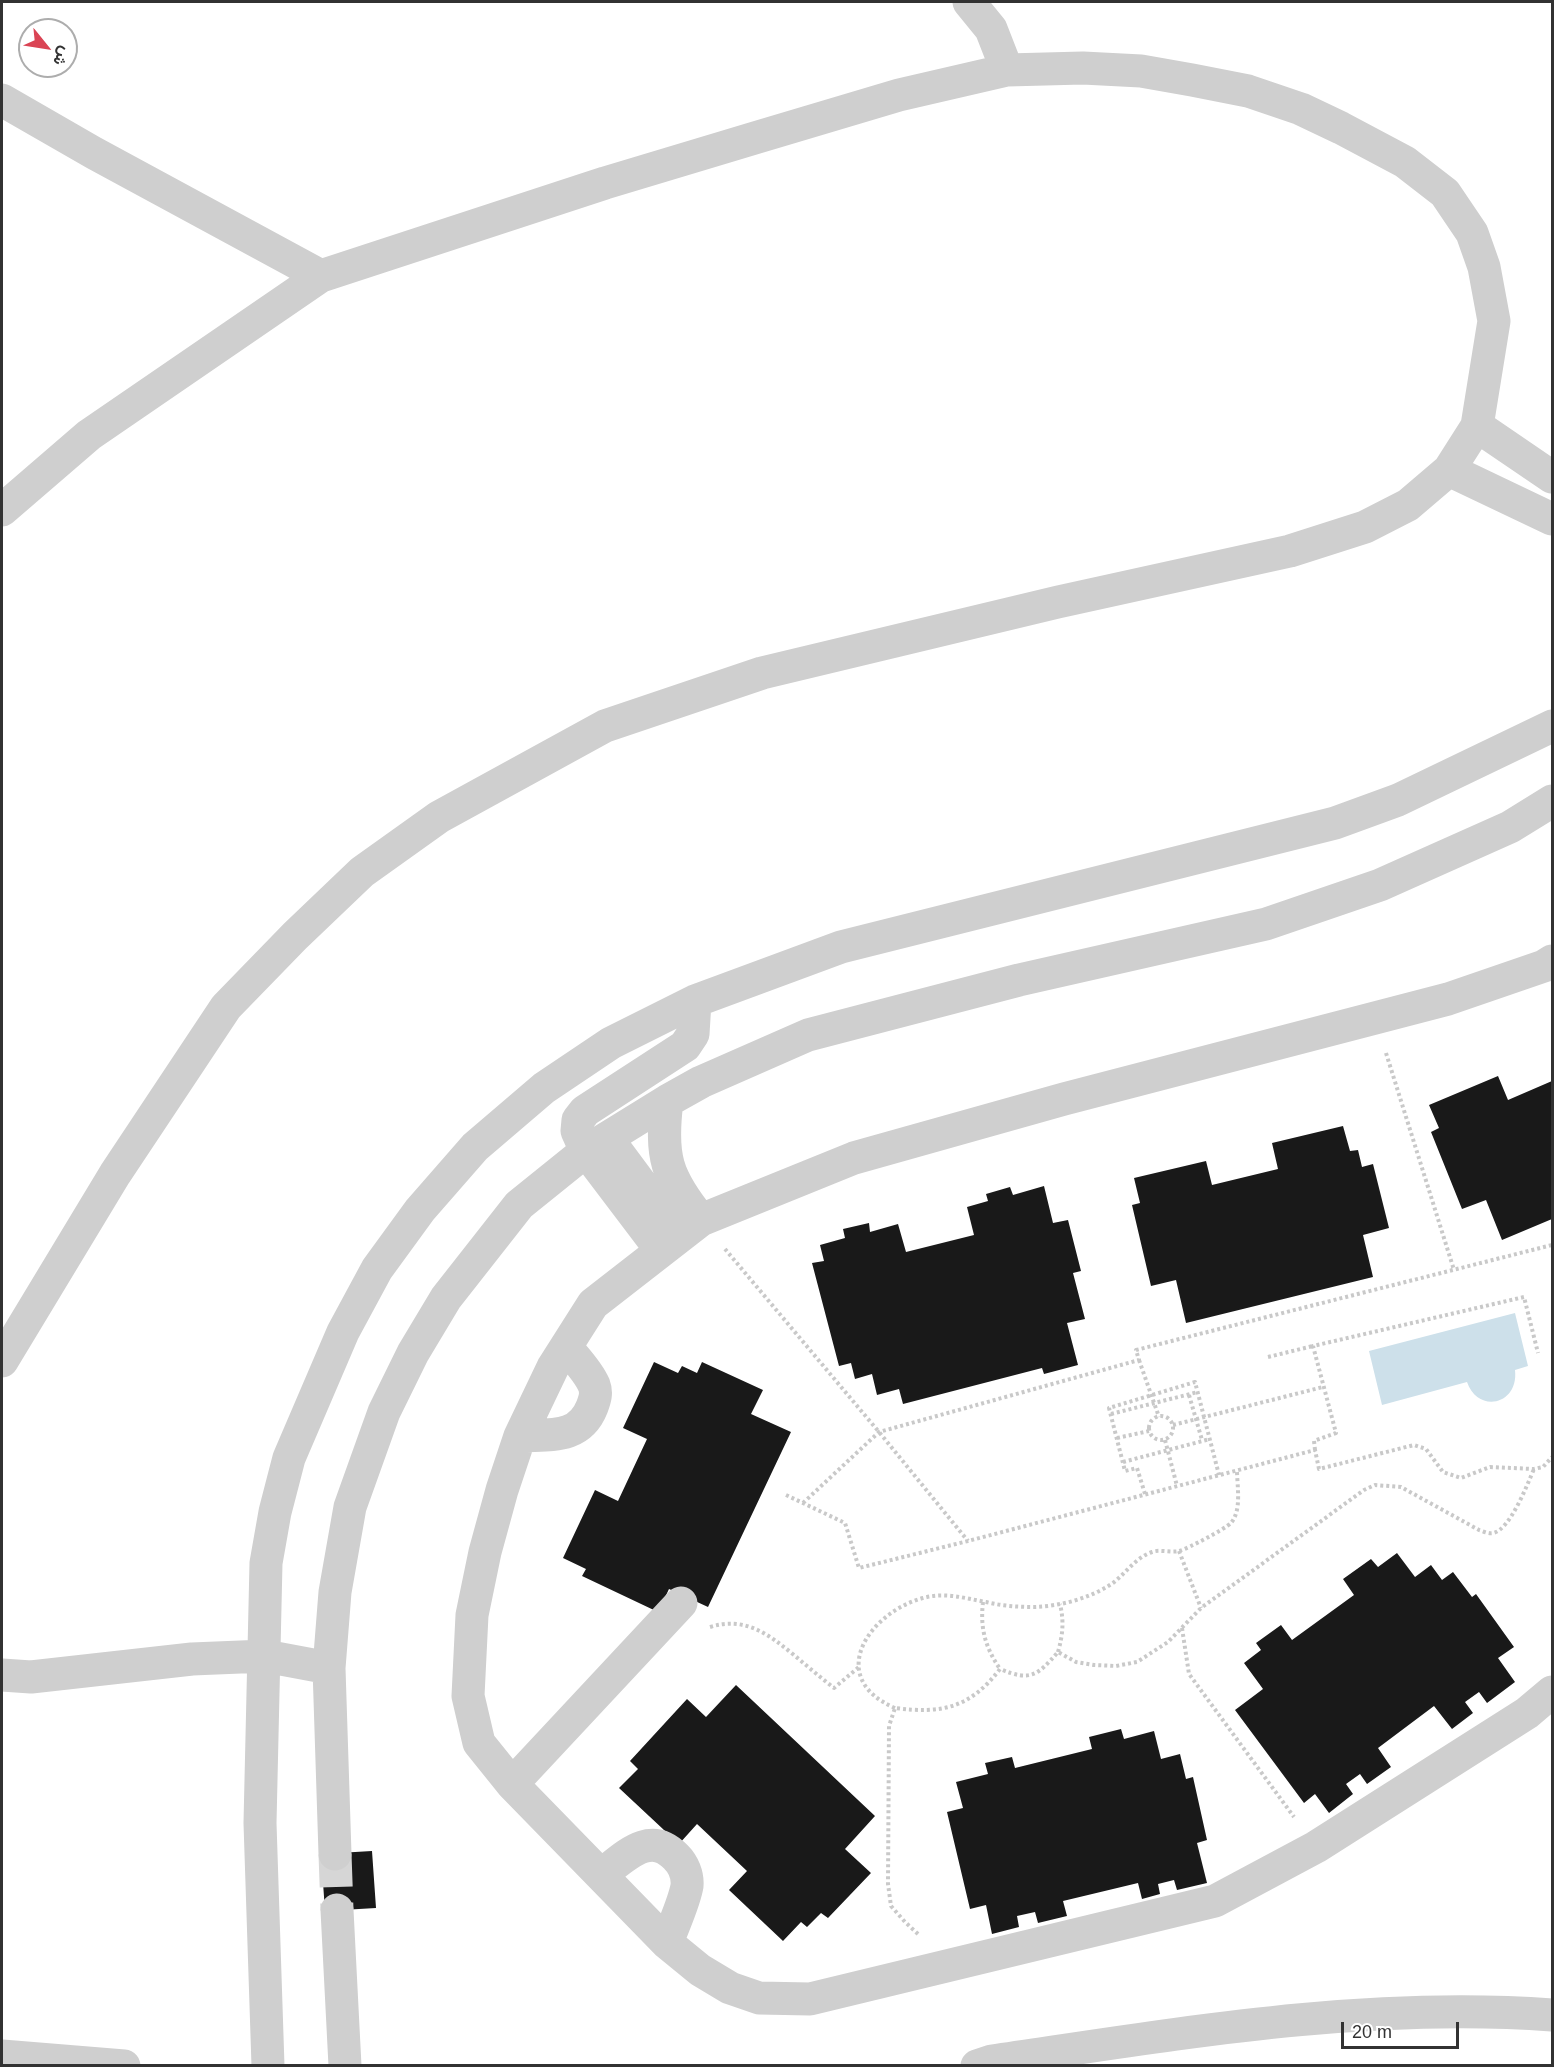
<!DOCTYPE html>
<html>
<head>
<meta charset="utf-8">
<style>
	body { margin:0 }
	#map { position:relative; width:1554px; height:2067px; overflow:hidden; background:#fff; font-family:Helvetica,Vazirmatn,sans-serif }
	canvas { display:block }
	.frame { position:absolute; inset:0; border:3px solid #323232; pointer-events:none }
	.north { position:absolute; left:18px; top:18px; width:60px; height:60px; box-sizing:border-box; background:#fff; border:2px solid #adadad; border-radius:50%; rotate:120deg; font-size:16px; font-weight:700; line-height:24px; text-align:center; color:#323232 }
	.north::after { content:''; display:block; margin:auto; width:21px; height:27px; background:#da4454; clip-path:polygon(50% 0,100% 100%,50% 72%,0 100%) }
	.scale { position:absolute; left:1341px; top:2022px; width:118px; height:27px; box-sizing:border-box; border:3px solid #323232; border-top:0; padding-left:8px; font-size:18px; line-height:21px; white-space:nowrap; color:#323232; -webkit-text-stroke:4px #fff; paint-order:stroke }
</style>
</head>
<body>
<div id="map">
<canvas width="1554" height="2067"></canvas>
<div class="frame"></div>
<div class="north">ش</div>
<div class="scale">20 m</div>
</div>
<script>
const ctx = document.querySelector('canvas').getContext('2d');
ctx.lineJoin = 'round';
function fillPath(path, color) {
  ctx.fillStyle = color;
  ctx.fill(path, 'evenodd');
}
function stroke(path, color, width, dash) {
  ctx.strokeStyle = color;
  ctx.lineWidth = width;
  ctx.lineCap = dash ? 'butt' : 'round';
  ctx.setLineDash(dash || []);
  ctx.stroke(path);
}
const water = new Path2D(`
	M1515,1313L1528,1366L1515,1370C1519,1405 1478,1414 1467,1382L1382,1405L1369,1351Z`);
const building = new Path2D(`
	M1498,1076L1508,1100L1552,1081V1219L1502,1240L1486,1200L1462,1209L1431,1132L1439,1128L1429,1105Z
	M1343,1126L1350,1151L1358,1150L1362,1167L1373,1164L1389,1228L1363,1235L1373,1277L1186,1323L1176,1280L1151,1286L1132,1205L1140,1203L1134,1178L1206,1161L1212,1185L1278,1169L1272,1143Z
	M1044,1186L1053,1223L1068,1220L1081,1271L1073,1273L1085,1319L1067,1323L1078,1365L1044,1374L1042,1368L903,1404L899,1389L877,1395L872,1374L855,1379L851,1363L839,1366L812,1263L824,1261L820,1245L845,1238L843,1229L869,1223L870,1232L898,1224L906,1252L974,1235L967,1207L988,1201L986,1194L1010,1187L1013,1195Z
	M654,1362L678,1373L682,1366L697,1373L702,1362L763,1390L751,1414L791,1432L708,1607L669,1589L658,1612L582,1576L586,1569L563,1558L595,1490L618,1501L647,1439L623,1428Z
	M1397,1553L1415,1577L1431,1565L1442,1580L1453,1572L1472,1597L1476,1594L1514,1647L1498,1658L1515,1682L1487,1703L1479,1692L1465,1702L1473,1713L1452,1729L1434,1706L1378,1748L1391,1767L1367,1784L1360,1774L1346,1784L1353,1794L1329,1813L1315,1794L1304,1803L1235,1710L1263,1689L1244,1663L1261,1650L1256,1643L1281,1625L1292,1640L1354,1595L1343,1579L1371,1559L1378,1567Z
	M736,1685L875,1816L845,1849L871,1873L828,1918L821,1913L807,1927L801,1922L783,1941L729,1890L747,1871L697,1824L679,1844L619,1788L638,1769L630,1761L687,1699L706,1717Z
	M1121,1729L1124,1739L1154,1731L1161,1759L1180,1754L1186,1779L1193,1777L1207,1840L1197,1843L1207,1883L1177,1890L1174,1880L1158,1884L1160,1894L1142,1899L1138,1883L1063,1901L1067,1916L1038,1923L1035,1912L1017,1916L1019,1927L992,1934L986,1905L970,1909L947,1812L963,1808L956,1782L988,1774L985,1763L1012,1757L1015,1768L1092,1749L1089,1737Z
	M372,1851L376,1908L325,1911L321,1854Z`);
const minorTunnel = new Path2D(`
	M335,1854L337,1910`);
const path = new Path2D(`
	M1386,1053L1454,1270
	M725,1249L879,1432L968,1541
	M1268,1357L1313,1346
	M1139,1360L1159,1417
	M1189,1395L1202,1440
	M1111,1414L1198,1392
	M1149 1428a12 12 0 1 1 24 0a12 12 0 1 1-24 0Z
	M1173,1425L1323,1387
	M1117,1438L1149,1431
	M1165,1440L1177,1486
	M1315,1450L1314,1441L1336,1433L1313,1346L1524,1297L1538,1353
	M1123,1462L1210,1439
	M1145,1494L1137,1468L1125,1471L1109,1408L1195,1382L1219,1475
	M786,1495L845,1523L859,1568L968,1541L1315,1450L1319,1469L1414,1445L1426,1449L1443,1472L1461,1478L1490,1467L1534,1469L1543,1467L1552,1457
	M803,1503L879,1432L1139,1360L1136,1350L1552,1245
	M1179,1551L1201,1608
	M983,1602C980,1628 985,1647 1000,1669
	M710,1627C745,1616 768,1634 794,1655C807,1666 820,1677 834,1688L859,1667
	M1182,1628L1189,1674L1294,1817
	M1058,1652C1063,1634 1064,1621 1060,1604
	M895,1708C825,1678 868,1613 923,1598C945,1592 964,1598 986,1602C1002,1606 1018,1607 1035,1607C1061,1606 1091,1598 1113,1583C1126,1573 1135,1558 1152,1552C1160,1549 1170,1553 1179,1551C1187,1549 1225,1529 1231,1523C1242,1510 1237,1486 1237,1470
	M918,1934L905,1922L891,1906L888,1884L889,1726L895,1708C942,1714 970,1708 1000,1669C1031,1682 1038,1675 1058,1652L1076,1662L1094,1665L1116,1666L1137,1662L1168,1642L1201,1608L1364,1490L1375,1485L1401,1487L1479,1530C1483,1531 1488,1534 1493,1533C1510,1530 1527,1485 1534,1469`);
const minor = new Path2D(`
	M969,2L991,29L1007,70
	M2,100L94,153L321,276
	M1477,426L1552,477
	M1449,470L1552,519
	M2,510L89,435L321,276L605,183L758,137L899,95L1007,70L1083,68L1141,71L1192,80L1248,91L1301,109L1341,128L1405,162L1445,193L1472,233L1484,267L1494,321L1477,426L1449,470L1408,505L1365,527L1290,551L1058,602L762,673L605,726L439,817L362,872L295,936L226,1007L115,1174L2,1361
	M1552,961L1544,966L1448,999L1064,1099L854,1158L701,1220L593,1304L553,1367L520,1436L502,1490L485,1552L472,1615L468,1696L479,1743L512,1784L667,1943L700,1970L730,1988L759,1998L810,1999L1215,1901L1316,1847L1527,1713L1552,1692
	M667,1101C660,1156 666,1177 701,1220
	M607,1138L679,1235
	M661,1250L586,1151L577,1131L578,1120L585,1111L685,1046L693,1034L695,1001
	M520,1436C549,1434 579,1440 592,1407C595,1399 597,1393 594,1385C588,1371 575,1358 566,1347
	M2,1675L31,1677L192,1659L265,1656L329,1668
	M512,1784L681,1603
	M335,1854L329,1668L335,1592L350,1507L384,1412L413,1353L446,1298L519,1205L586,1151L667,1101L701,1082L808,1035L1019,980L1266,924L1380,885L1510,827L1552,801
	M601,1875C624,1858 649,1829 676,1857C683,1864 688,1875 687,1886C684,1903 673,1926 667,1943
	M337,1910L345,2066
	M2,2056L124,2066
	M268,2066L260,1823L266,1563L275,1512L289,1458L343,1332L377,1269L420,1210L475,1147L544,1088L611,1043L695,1001L841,947L1335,823L1398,800L1552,726
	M977,2066L992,2061C1177,2034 1365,2001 1552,2015`);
fillPath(water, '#cde0ea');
fillPath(building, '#191919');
stroke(minorTunnel, '#d6d6d6', 33, [33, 16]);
stroke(path, '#c9c9c9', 4, [3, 3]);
stroke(minor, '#cfcfcf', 33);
</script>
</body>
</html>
